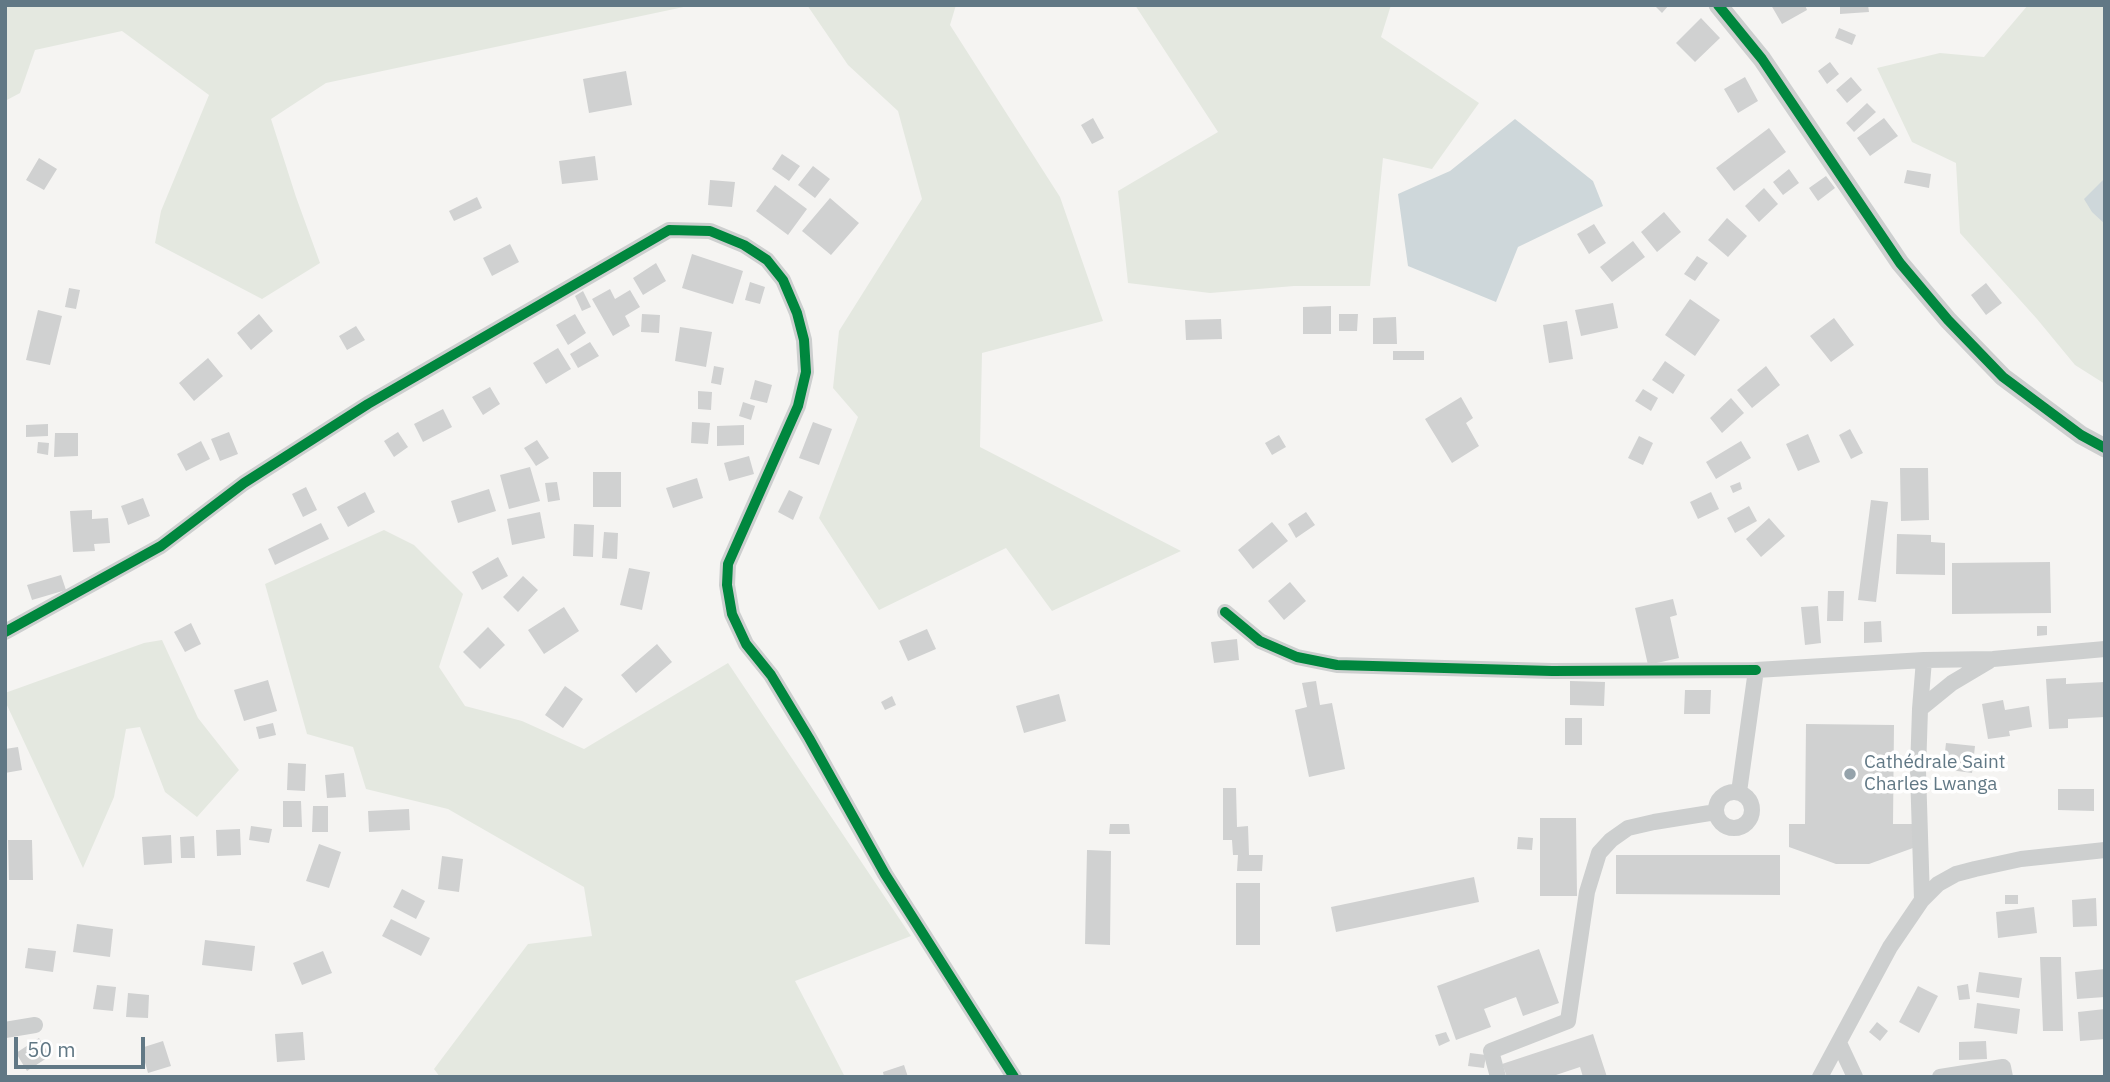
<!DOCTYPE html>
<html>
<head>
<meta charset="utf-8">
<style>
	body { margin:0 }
	#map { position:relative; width:2110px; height:1082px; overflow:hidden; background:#f5f4f2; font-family:"IBM Plex Sans",sans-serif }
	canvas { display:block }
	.frame { position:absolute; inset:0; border:7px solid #617885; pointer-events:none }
	.scale { position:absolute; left:14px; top:1037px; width:131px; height:32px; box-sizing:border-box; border:4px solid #617885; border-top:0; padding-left:9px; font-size:21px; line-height:24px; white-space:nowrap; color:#617885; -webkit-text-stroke:5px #fff; paint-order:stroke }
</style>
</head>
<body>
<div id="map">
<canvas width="2110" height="1082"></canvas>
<div class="frame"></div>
<div class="scale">50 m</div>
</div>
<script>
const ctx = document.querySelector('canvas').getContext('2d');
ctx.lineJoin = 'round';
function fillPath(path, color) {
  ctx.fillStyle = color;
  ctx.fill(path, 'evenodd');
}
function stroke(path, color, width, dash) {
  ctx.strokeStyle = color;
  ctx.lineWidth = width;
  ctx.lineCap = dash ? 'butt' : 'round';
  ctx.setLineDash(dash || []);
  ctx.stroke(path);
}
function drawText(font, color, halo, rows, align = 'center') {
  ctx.font = font + ' "IBM Plex Sans",sans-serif';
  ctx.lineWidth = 7;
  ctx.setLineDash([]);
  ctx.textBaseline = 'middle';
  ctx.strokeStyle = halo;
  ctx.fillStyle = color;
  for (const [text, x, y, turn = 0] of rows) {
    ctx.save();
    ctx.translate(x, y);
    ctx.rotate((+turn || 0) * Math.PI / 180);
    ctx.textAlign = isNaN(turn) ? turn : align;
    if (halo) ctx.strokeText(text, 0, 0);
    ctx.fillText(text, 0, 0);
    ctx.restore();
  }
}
const green = new Path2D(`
	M5,5H693L326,83L271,119L296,197L320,263L262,299L155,243L161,211L209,95L122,31L35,50L20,93L5,101Z
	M807,5H956L950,25L1060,197L1103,321L982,353L980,447L1181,551L1052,611L1006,548L879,610L819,518L858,417L833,388L839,331L922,199L898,111L848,65Z
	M1135,5H1391L1381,37L1479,103L1432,169L1383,158L1370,286H1294L1210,293L1128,283L1118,191L1218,132Z
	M2028,5H2105V384L2075,365L2037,319L1960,233L1956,163L1912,142L1877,68L1940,53L1984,57Z
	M384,530L414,545L463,594L439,667L465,706L522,721L584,749L728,663L911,936L795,981L845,1077H440L434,1069L528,944L592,936L584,887L448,809L366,789L353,747L307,734L265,584Z
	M162,640L198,718L239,770L197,817L165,792L140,727L126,729L114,797L83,868L5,701V693L144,643Z`);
const water = new Path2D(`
	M1515,119L1593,181L1603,206L1518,247L1496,302L1408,266L1398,194L1450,171Z
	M2103,180L2105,181V224L2092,212L2084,199Z`);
const building = new Path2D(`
	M1654,5H1669L1662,13Z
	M1771,5H1805L1807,10L1782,24Z
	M1840,5H1868L1869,12L1840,14Z
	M1701,18L1720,38L1695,62L1676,43Z
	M1839,28L1856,35L1852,45L1835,38Z
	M1830,62L1839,74L1827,84L1818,71Z
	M626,71L632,105L589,113L583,79Z
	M1745,77L1758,101L1738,113L1724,89Z
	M1851,77L1862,90L1847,103L1836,90Z
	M1867,103L1876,112L1854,132L1846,123Z
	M1093,118L1104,138L1092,144L1081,125Z
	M1884,118L1898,136L1870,156L1857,138Z
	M1769,128L1786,152L1734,191L1716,168Z
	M782,154L800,166L789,181L772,169Z
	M595,156L598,180L562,184L559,161Z
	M39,158L57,169L44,190L26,180Z
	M813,166L830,179L815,198L798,185Z
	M1789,169L1799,183L1783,195L1773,182Z
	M1907,170L1931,174L1929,188L1904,183Z
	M1826,176L1835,188L1818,201L1809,188Z
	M710,180L735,182L732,207L708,205Z
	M775,185L807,209L788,235L756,211Z
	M1764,188L1778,204L1759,222L1745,206Z
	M477,197L482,208L454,221L449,211Z
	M830,198L859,223L831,255L802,231Z
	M1664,212L1681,232L1657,252L1641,232Z
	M1727,218L1747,236L1728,257L1708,240Z
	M1594,224L1606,243L1589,254L1577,234Z
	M1633,241L1645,257L1612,282L1600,267Z
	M510,244L519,262L492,276L483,258Z
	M692,254L743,271L733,304L682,288Z
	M1697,256L1708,263L1695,281L1684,274Z
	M656,263L666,281L643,295L633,278Z
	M750,282L765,287L760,304L745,300Z
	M1986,283L2002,303L1986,315L1971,295Z
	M69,288L80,290L76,309L65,307Z
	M610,289L615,299L630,290L640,307L625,316L630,326L613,336L592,299Z
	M583,291L591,307L582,311L575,296Z
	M1690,299L1720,320L1695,356L1665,335Z
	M1613,303L1618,328L1581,336L1575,310Z
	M1331,306V334H1303V307Z
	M38,310L62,316L50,365L26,360Z
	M259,314L273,331L251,350L237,333Z
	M575,314L586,333L568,345L556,325Z
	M642,314L660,315L659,333L641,332Z
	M1339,314H1358L1357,331H1339Z
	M1396,317L1397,344H1373V318Z
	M1834,318L1854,345L1831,362L1810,336Z
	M1221,319L1222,339L1186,340L1185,320Z
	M1567,321L1573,359L1549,363L1543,325Z
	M356,326L365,340L347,350L339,336Z
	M680,327L712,332L706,367L675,361Z
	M590,342L599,356L578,368L570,354Z
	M558,348L571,369L546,384L533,363Z
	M1393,351H1424V360H1393Z
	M208,358L223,376L194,401L179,383Z
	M1665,361L1685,375L1673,394L1652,380Z
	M714,366L724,368L721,385L711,383Z
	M1766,366L1780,385L1752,408L1737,390Z
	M755,380L772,385L767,403L750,399Z
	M490,387L500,404L483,415L472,397Z
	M1643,389L1658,398L1651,411L1635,401Z
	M698,391L712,392L711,410L698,409Z
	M1461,397L1473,418L1466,423L1479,446L1452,463L1425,419Z
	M1731,398L1744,413L1722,433L1710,418Z
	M743,402L755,406L751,420L739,416Z
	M443,409L452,427L423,442L414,424Z
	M692,422L710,423L708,444L691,443Z
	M813,422L832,429L819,465L799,458Z
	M48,424V436L26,437V425Z
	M744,425V445L717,446V426Z
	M1850,429L1863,453L1851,459L1839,435Z
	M229,432L238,454L220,461L211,439Z
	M398,432L408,447L394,457L384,441Z
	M55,433H78V456L54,457Z
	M1808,434L1820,462L1798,471L1786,444Z
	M1279,435L1286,447L1272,455L1265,443Z
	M1639,436L1653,443L1643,465L1628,458Z
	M537,440L549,458L536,466L524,448Z
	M201,441L210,459L186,471L177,454Z
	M1741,441L1751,458L1716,479L1706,462Z
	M38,442L49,443L48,455L37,453Z
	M749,456L754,474L729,481L724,463Z
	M530,467L540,501L509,509L500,475Z
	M1900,468H1928L1929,520L1901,521Z
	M593,472H621V507H593Z
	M697,478L703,498L673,508L666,488Z
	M557,482L560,500L548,502L545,483Z
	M1740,482L1742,489L1733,493L1730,486Z
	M306,487L317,510L303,517L292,494Z
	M489,489L496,511L458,523L451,501Z
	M789,490L803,497L793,520L778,512Z
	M365,492L375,512L348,527L337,507Z
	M1711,492L1719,509L1698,519L1690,502Z
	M143,498L150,516L128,525L121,506Z
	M1871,500L1888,502L1876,602L1858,600Z
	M1749,506L1757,521L1735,533L1727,518Z
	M92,510V519L108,518L110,543L94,544L95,551L73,552L70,511Z
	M540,512L545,538L512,545L507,519Z
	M1306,512L1315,525L1296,538L1288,524Z
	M1769,518L1785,536L1761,557L1746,539Z
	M1272,522L1288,541L1253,569L1238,550Z
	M321,523L329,539L275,565L268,549Z
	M574,524L594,525L593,557L573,556Z
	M604,532L618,533L617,559L602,558Z
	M1897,534L1931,535V542L1945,543V575L1896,574Z
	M498,557L508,576L482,590L472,572Z
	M2050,562L2051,613L1952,614V563Z
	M629,568L650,572L642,610L620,605Z
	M61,575L66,590L32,600L27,585Z
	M523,576L538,590L518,612L503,597Z
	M1290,582L1306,601L1284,620L1268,601Z
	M1828,591H1844L1843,621H1827Z
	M1673,599L1677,615L1670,617L1679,658L1648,665L1635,608Z
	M1818,606L1821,643L1805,645L1801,607Z
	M564,607L579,631L544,654L528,630Z
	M1881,621L1882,642L1864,643V622Z
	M191,623L201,644L185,652L174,632Z
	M2037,626H2047V635L2037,636Z
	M488,627L505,645L480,669L463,652Z
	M927,629L936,649L908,661L899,641Z
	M1237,639L1239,660L1214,663L1211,642Z
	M657,644L672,662L636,693L621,675Z
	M2066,678V684L2105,682V717L2068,719V728L2049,729L2046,679Z
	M268,680L277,711L244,721L234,690Z
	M1316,681L1320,705L1332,703L1345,769L1309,777L1295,710L1307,707L1302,683Z
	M1570,681L1605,682L1604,706L1570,705Z
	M565,686L583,699L563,728L545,715Z
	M1685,690H1711L1710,714H1684Z
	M1059,694L1066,721L1024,733L1016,706Z
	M892,696L896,705L885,710L881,702Z
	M2003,700L2005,710L2029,706L2032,727L2009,731L2010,736L1988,739L1982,704Z
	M1565,718H1582V745H1565Z
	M273,723L276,735L259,739L256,727Z
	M1806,724L1894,725L1893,824H1913V848L1869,864H1836L1789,847V824H1805Z
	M1946,743L1975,746L1972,773L1943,769Z
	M18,747L22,770L5,773V749Z
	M288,763L306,764L305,791L287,790Z
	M344,773L346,797L327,798L325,775Z
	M1223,788H1236L1237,827L1248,826L1249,855H1263L1262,871H1237L1238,855H1233L1232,840H1223Z
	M2058,789H2094V811L2058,810Z
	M283,801H301L302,827H283Z
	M313,806H328V832H312Z
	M409,809L410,830L369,832L368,811Z
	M1540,818H1576L1577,896H1540Z
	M1110,824H1129L1130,834H1109Z
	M251,826L272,829L269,843L249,840Z
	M240,829L241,855L217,856L216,830Z
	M171,835L172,863L144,865L142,837Z
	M194,836L195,858H181L180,837Z
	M1518,837L1533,838L1532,850L1517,849Z
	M8,840H32L33,880H9Z
	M319,844L341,852L329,888L306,881Z
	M1087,850L1111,851L1110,945L1085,944Z
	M1616,855H1780V895L1616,894Z
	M442,856L463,859L459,892L438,889Z
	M1474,877L1479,902L1336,932L1331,907Z
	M1236,883H1260V945H1236Z
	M402,889L425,901L416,919L393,907Z
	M2005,895H2018V904H2005Z
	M2096,898L2097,926L2073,927L2072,900Z
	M2034,907L2037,933L1998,938L1996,912Z
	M391,919L430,938L421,956L382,936Z
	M77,924L113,929L110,957L73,952Z
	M205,940L255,946L252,971L202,965Z
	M28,948L56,951L53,972L25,968Z
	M1539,949L1559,1003L1523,1016L1516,997L1484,1009L1491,1027L1456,1040L1437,986Z
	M323,951L332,973L302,985L293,963Z
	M2040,957H2061L2063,1031H2043Z
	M2105,969V997L2077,999L2075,972Z
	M1979,972L2022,978L2019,998L1976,992Z
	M1968,984L1970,999L1959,1000L1957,986Z
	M97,985L116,987L113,1011L93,1009Z
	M1918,986L1938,996L1919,1033L1899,1022Z
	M128,993L149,995L148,1018L126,1017Z
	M1977,1003L2020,1009L2017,1034L1974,1028Z
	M2105,1009V1039L2080,1041L2078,1012Z
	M1877,1022L1888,1031L1880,1041L1869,1032Z
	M303,1032L305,1060L277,1062L275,1034Z
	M1446,1032L1450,1041L1439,1046L1435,1035Z
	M1593,1034L1607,1077H1583L1580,1067L1550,1077H1507L1502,1064Z
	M39,1038L50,1056L27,1071L16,1053Z
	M163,1041L171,1066L148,1073L141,1048Z
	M1986,1041L1987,1059L1959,1060V1042Z
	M1470,1053L1486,1055L1484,1068L1468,1066Z
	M904,1065L908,1077H884L883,1072Z`);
const minor = new Path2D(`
	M1225,612L1260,641L1297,657L1337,665L1552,671L1756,670
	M5,632L161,546L244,483L368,404L669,230L710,231L744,245L767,260L783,280L797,313L804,340L806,372L798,406L728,564L727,585L732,614L746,644L771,675L809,738L885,874L1014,1077
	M1920,709L1952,683L1989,661
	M1716 810a18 18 0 1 1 36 0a18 18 0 1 1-36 0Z
	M1739,792L1756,670L1924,660L1993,659L2105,649
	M1922,900L1918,771L1920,709L1924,660
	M5,1030L35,1025
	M1839,1043L1855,1077
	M1498,1077L1491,1051L1568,1021L1587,892L1599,853L1611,840L1628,828L1654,822L1716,812
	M1820,1077L1890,947L1922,900L1938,884L1956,874L1975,869L2021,859L2105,850
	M1940,1077L2003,1067L2005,1077`);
const tertiary = new Path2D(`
	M1718,5L1762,59L1900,263L1948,320L2003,377L2081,435L2105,448`);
const cycleway = new Path2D(`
	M1718,5L1762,59L1900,263L1948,320L2003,377L2081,435L2105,448
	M1225,612L1260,641L1297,657L1337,665L1552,671L1756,670
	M5,632L161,546L244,483L368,404L669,230L710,231L744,245L767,260L783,280L797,313L804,340L806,372L798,406L728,564L727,585L732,614L746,644L771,675L809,738L885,874L1014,1077`);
const markers = [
	[1850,774,7,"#95a3ab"]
];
const poiNames = [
	["Cathédrale Saint",1864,763],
	["Charles Lwanga",1864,785]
];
fillPath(green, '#e4e8e0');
fillPath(water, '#ced7da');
fillPath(building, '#d0d1d1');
stroke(minor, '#cdcfcf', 16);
stroke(tertiary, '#cdcfcf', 19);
stroke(cycleway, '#00873e', 10);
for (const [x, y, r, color] of markers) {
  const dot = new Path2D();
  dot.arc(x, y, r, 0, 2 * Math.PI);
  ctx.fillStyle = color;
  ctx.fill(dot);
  stroke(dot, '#fff', 2.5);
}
drawText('19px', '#617885', '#fff', poiNames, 'left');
</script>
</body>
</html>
